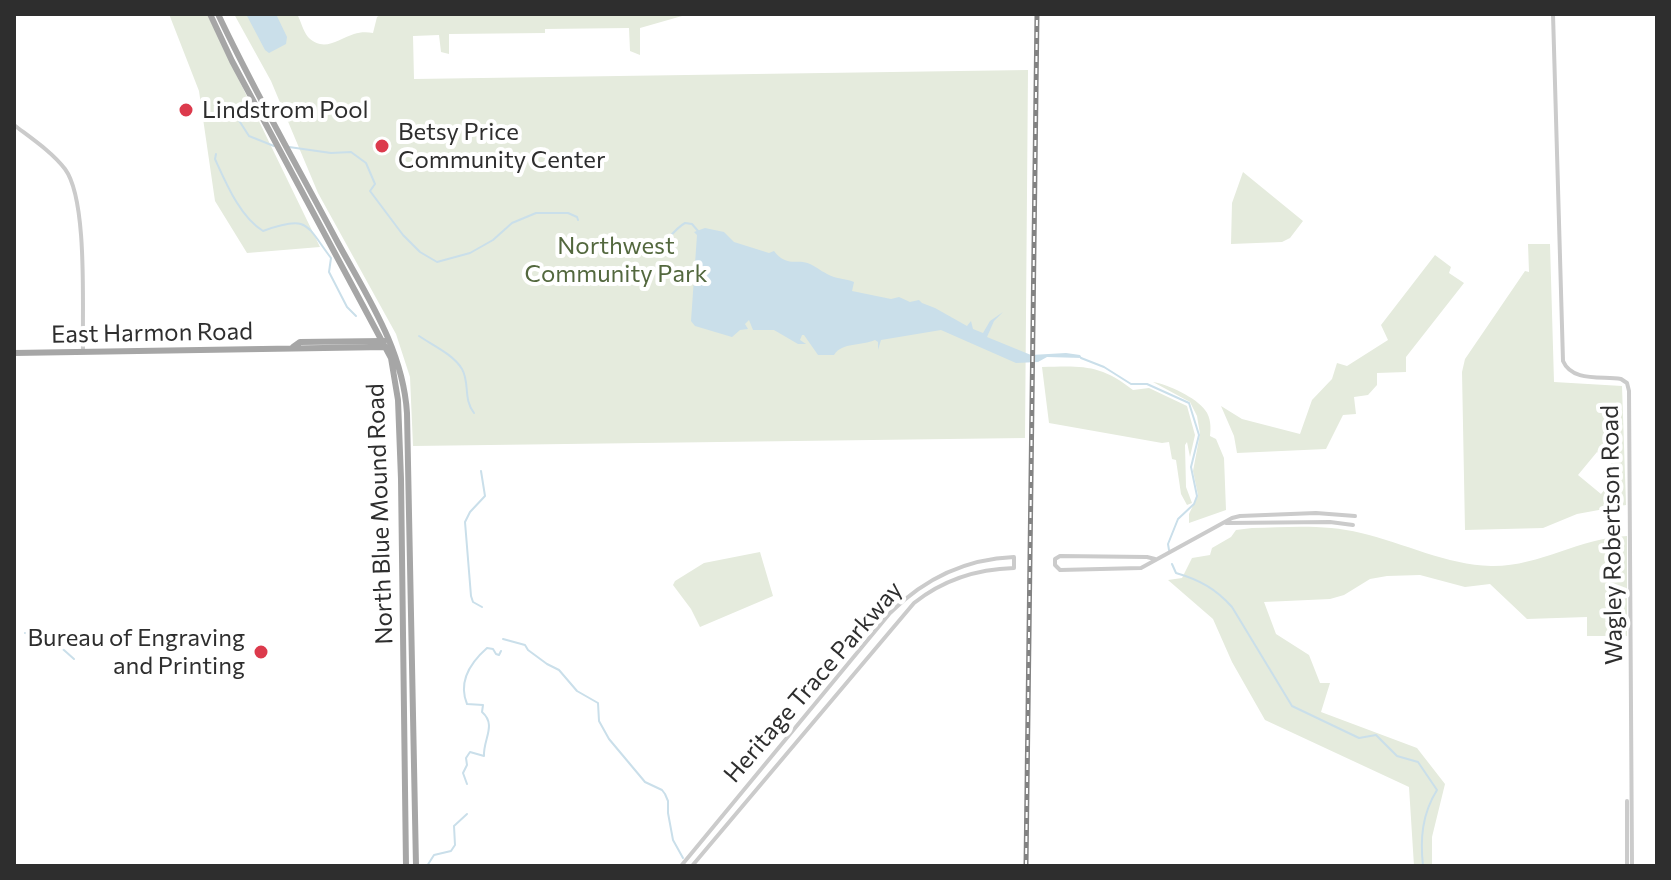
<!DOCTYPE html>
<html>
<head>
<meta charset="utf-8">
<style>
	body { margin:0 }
	#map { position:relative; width:1671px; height:880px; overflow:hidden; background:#fff; font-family:Commissioner,sans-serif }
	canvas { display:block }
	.frame { position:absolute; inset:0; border:16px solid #2e2e2e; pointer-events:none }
</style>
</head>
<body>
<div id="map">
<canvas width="1671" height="880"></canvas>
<div class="frame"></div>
</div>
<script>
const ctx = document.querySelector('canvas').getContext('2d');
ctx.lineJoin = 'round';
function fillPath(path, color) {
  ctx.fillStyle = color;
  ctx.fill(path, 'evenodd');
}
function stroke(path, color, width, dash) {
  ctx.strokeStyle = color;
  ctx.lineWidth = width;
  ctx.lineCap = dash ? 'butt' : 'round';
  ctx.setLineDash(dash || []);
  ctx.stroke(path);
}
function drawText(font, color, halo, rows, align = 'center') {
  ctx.font = font + ' Commissioner,sans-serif';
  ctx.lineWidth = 8;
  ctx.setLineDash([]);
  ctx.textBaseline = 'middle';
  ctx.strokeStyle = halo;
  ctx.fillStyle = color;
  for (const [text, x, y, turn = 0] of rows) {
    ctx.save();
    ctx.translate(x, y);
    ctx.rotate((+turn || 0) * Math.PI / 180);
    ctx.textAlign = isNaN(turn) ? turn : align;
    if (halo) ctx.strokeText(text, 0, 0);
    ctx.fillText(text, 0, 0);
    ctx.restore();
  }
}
const green = new Path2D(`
	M169,14H207L320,247L247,253L215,201L199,91Z
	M234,14H297C301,21 303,31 308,37C324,53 338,39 354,34C360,32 367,32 373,33L377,17L382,14H689L640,28V55L630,51L629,28L545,29V33L449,34V54L441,52L439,35L413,36L414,79L1028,70L1025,438L413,446L410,377L396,334L318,193L271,81Z
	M1243,172L1303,221L1290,238L1282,242L1231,244L1232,203Z
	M1528,244H1550L1554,382L1622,386L1626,505L1577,514L1543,528L1465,530L1462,372L1465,359L1525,271L1529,272ZM1597,452L1620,471L1601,494L1578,475Z
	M1435,255L1451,267L1449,273L1464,283L1406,357V372L1377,373V385L1368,395L1354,397L1356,414L1343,415L1326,449L1237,453L1234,436L1221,406L1242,419L1300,434L1312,400L1332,379L1337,363L1347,366L1388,340L1381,325Z
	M1042,367C1082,366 1100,364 1133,390L1149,388L1187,406L1195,435L1190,457L1187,442L1185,445L1186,487L1192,503L1187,505L1181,494L1176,460L1172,459L1169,442L1162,443L1049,423Z
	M1153,382C1167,384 1197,398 1205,410C1211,417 1211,428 1210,436L1216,439L1224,458L1226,510L1189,523V514L1198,495L1193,471L1200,434L1197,416L1190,402Z
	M1252,528C1289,527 1325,524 1361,533C1404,543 1447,565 1491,566C1539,567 1579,538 1627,536V636H1587V617L1527,619L1490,584L1465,587L1420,575L1387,576L1370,579L1344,595L1330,599L1264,602L1276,634L1309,655L1320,683H1330L1321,712L1417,748L1445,784L1432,837V866H1414L1409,787L1265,720L1232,662L1213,619L1168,580L1182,578L1192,558L1210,555L1212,548L1231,537L1236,530Z
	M760,552L773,596L700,627L691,609L673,585L675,581L704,563Z`);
const water = new Path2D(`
	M246,14H276L287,37L286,44L269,53L265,50Z
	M705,228L724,232L734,242L769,253L774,251C787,268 797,258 810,264C818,268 825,274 834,277C841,279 847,279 854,282L852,291L891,299L899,297L910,302L919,300L922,303L935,308L967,326L971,321L973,329L983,333L990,321L1003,312L994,321L987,337L1031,355L1066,353L1080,355L1082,358L1047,357L1038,362L1016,363L941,330L881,340L878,350V342L875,340C862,346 842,342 834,355H818L804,335H802L800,340L806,344H798L774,330H753L749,320L745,324L748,329L740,330L732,337L695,326L691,321L697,235L694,232Z`);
const stream = new Path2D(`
	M229,105L249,136L274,146
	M289,147L331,153L351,152L366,163L375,184L370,191L403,235L420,252L437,262L470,253L493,240L512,223L536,213H568L577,217L578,220
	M216,154L215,159C226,183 240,217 263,231C309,214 306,225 331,258L329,272L347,307L356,316
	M650,254C663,249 672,230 685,223L692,224L698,231
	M419,336C432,345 453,354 462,369C470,383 463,399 474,413
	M1081,358L1104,367L1131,384H1147L1189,403L1199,435L1191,467L1197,496L1194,504L1178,519L1168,544L1169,550
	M481,471L485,496L470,512L465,522L471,596L473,602L482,607
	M1172,564L1176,573C1200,580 1216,589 1232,607L1292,706L1359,738L1376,735L1397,756L1418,762L1437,790C1422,814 1420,839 1423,866
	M25,633L47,635L74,659
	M503,639L525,645L528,650L547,664L559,670L577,691L598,703L599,721L609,739L645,782L662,790L665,794L668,801V813L673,840L683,858
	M467,784L463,773L467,765L466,758L470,752L484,756C483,739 497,725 482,712L483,705L467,704C458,682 470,663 487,648L493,649L496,654L499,655L501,651
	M427,866L434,855L451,851L455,845L454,826L467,814`);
const minor = new Path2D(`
	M1553,14L1563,361C1572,382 1601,376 1621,379L1627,383L1629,391L1632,866
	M14,125C31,138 52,152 65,169C88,200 82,309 83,351
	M1226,523L1330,522L1353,525
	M1155,559L1147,557L1060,556L1055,559V565L1060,570L1141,568L1232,518L1240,516L1316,513L1355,516
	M1627,801V866
	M681,866L890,613C924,579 965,559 1014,557V568C977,569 943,580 914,603L692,866`);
const major = new Path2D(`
	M210,14L232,61L391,358L398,400L401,479L406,866
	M218,14C255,93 298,167 338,243C368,298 403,350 407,413L416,866
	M293,347L300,342L384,341
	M14,353L386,347`);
const rail = new Path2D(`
	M1026,866L1037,14`);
const markers = [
	[186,110,8,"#dc3a4c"],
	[382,146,8,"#dc3a4c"],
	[261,652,8,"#dc3a4c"]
];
const poiNames = [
	["Lindstrom Pool",202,110],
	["Betsy Price",398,132],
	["Community Center",398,160],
	["Bureau of Engraving",245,638,"right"],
	["and Printing",245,666,"right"]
];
const parkNames = [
	["Northwest",616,246],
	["Community Park",616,274]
];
const streetNames = [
	["East Harmon Road",152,333,-1],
	["North Blue Mound Road",380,514,-92],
	["Wagley Robertson Road",1612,535,-91],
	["Heritage Trace Parkway",813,682,-49]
];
fillPath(green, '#e5ebdd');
fillPath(water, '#cadfea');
stroke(stream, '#cadfea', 2);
stroke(minor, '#cbcbcb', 4);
stroke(major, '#a6a6a6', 6);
stroke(rail, '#838383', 5);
stroke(rail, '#fff', 2, [6]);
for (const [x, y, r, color] of markers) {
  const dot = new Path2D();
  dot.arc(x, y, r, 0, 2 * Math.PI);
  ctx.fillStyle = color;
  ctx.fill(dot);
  stroke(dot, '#fff', 3);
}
drawText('24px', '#2e2e2e', '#fff', poiNames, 'left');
drawText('24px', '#53683e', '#fff', parkNames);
drawText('24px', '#2e2e2e', '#fff', streetNames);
</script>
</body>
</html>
